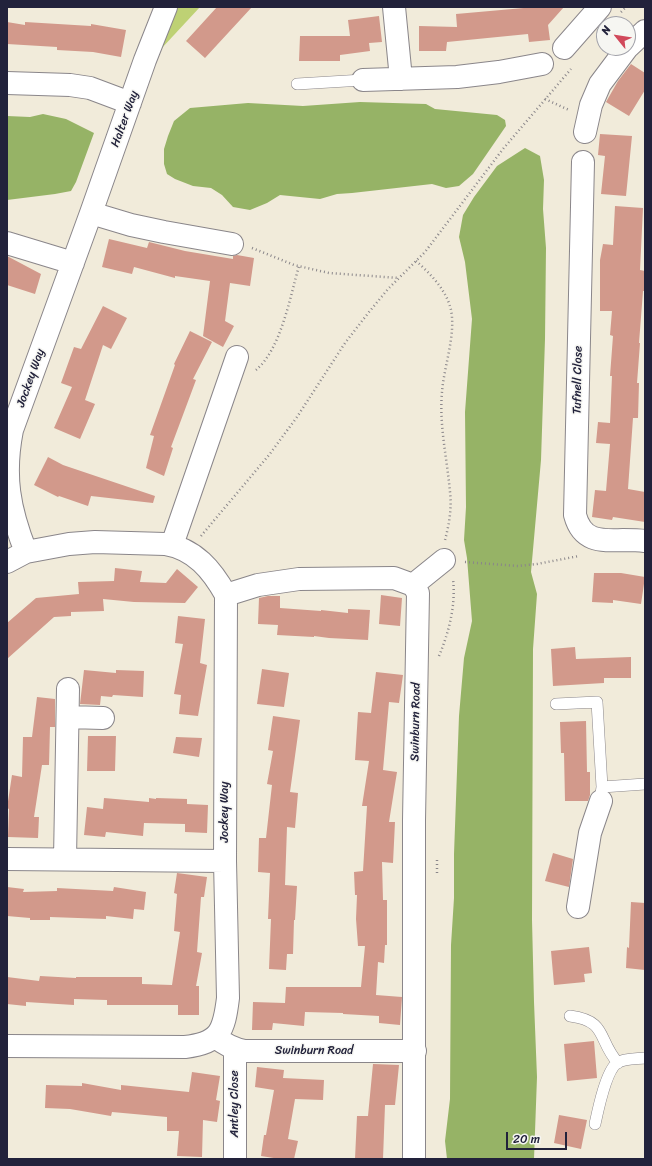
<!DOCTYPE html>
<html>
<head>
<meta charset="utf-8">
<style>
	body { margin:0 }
	#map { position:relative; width:652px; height:1166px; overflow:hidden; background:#f1ebda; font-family:Sriracha,sans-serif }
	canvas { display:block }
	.frame { position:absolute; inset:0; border:8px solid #22223b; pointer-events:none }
	.north { position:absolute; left:596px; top:16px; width:40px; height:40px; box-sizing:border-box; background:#f6f6f2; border:1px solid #a1a1a9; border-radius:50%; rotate:300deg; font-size:11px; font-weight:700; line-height:16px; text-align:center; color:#22223b }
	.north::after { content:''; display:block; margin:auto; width:14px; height:18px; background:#d1495b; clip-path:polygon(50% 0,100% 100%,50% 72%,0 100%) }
	.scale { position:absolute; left:506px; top:1132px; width:61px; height:18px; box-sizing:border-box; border:2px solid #22223b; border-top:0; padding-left:5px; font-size:12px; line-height:14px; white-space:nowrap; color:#22223b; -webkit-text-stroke:3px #f6f6f2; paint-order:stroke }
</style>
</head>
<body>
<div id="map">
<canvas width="652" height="1166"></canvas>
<div class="frame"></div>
<div class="north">N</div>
<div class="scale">20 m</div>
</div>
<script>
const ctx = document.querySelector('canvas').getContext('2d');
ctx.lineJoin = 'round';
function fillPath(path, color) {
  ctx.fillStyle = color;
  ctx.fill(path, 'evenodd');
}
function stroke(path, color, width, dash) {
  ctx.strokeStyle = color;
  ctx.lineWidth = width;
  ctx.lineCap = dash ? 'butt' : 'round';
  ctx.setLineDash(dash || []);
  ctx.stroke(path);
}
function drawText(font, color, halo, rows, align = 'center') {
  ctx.font = font + ' Sriracha,sans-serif';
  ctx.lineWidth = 3;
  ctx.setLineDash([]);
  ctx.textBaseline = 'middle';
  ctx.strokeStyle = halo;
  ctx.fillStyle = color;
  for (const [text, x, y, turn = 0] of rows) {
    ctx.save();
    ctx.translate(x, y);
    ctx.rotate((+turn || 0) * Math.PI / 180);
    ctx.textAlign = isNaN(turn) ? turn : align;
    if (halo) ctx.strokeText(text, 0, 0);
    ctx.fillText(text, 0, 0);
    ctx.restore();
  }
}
const green = new Path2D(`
	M175,7H200L161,49Z`);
const forest = new Path2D(`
	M360,102L426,104L435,109L497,115L505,120L506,126L473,174L459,186L446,188L432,184L352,193L337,194L320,199L280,195L267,203L250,210L233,207L222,195L211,188L193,186L175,179L167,174L164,164V149L168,136L174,121L190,108L248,103L303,106Z
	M43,114L66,119L94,133L76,182L71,191L55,194L7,200V116L30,117Z
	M525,148L540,156L544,180L543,209L546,248L545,339L541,460L531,572L537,594L533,649L532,920L534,1002L537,1077L534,1159H447L445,1141L450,1099L451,945L454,898V854L459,716L464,658L472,621L467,558L464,540L466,507L465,412L472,319L465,262L459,237L463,215L474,197L497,166Z`);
const building = new Path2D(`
	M217,7H252L205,58L186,41Z
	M535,7H564L548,25L550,40L529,42L528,34L447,42L446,51H419V26L457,27L456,14Z
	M379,16L382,42L369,43L370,51L340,55V61H299L300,36H350L348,20Z
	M7,22L25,25V22L91,26V24L126,30L121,57L93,52L57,50V47L7,44Z
	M631,64L645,73V90L629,116L606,102L618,81Z
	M600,134L632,136L626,196L601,194L605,156L598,155Z
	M615,206L643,208L640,270L645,271V291H643L639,343H640L637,383H639L638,418H633L628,489L645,492V522L613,517L612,520L592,517L595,490L606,491L610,444L596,443L598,422L610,423L612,376H610L613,336L610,335L612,311H600V260L603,244L613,245Z
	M109,239L147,248L149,242L185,251L233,259V256L237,255L254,258L250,286L230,283L225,321L234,326L223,347L203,336L210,281L175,276V278L134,267L132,274L102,267Z
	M7,256L41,274L35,294L7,285Z
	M103,306L127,318L111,349L103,345L85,400L95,404L80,439L54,428L72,387L61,383L74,347L81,349Z
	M190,331L212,342L193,379L196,380L171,447L173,448L164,476L146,468L154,436L150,435L175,365L174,364Z
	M48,457L63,465L155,496L153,503L91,496L88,506L59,496L58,497L34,485Z
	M115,568L142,571L140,582L166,583L177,569L198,587L185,603L134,602L103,599L104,611L71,612V616L54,617L7,659V623L36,598L79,594L78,582L114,581Z
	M594,573H621L645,577L641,604L613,600V603L592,602Z
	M381,595L402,598L400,626L379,624Z
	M268,596H280V608L321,611V610L348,613V609L370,610L368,640L329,638L314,636V637L277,635L278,625L258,624L259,598Z
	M178,616L205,619L200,663L207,665L198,716L179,714L181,695L174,694L183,644L175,643Z
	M575,647L576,659L631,657V678H604V683L553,686L551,649Z
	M262,669L289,673L284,707L257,704Z
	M84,670L116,673V670L144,671L143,697L113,695L112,697L101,696L100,705L80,704Z
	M376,672L403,675L399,703L389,702L383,770L397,772L389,822H395L393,863L382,862L383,900H387V945H385L384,963L378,962L376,995L402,997L400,1025L379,1023V1016L343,1014V1013L305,1012L304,1026L273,1023L272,1030H252L253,1002L285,1003L286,987H361L365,946H358L356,919L357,895H355L354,872L363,871L367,806H362L369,761L355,760L358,712L371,713Z
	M37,697L55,699V727H50L49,765H42L34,817H39L38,838L8,837L9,809L7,808L12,775L22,777L23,737H32Z
	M273,716L300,720L290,792L298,793L295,828L287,827L285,885L297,886L295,920H294L293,954H287L286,970L269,969L271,919H268L270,873L258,872L259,838H266L272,785L267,784L273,751L268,750Z
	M586,721L587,772H590V795L588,801H565L564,753H561L560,722Z
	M88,736H116L115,771H87Z
	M176,737L202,738L199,757L173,753Z
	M104,798L149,802V798L156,799V798L187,799V804L208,805L207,833L185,832V824L144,823L143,836L106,832L105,837L84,835L87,807L103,809Z
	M553,853L573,859L569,887L545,881Z
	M177,873L207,877L204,897H201L197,952L202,953L196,986H199V1015H178V1005H107V1000L74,999V1005L26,1002V1006L7,1004V977L39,981L40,976L76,978V977H142V984L172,985L180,932L174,931L177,894L174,893Z
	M7,887L24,889L23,892L57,891V888L113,891L114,887L146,892L144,910L134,909L133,919L106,916V919L50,917V920H30V918L7,916Z
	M631,902L645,903V970L626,968L627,947L629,948Z
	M589,947L592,973L584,974L585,982L554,985L551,951Z
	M594,1041L597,1078L567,1081L564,1044Z
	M373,1064L399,1065L395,1105H385L383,1159H355L357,1116H368Z
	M257,1067L284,1070L283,1078L324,1080L323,1100L295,1099L288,1139L298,1141L294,1159H280L261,1156L264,1135H266L274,1090L255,1087Z
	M192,1072L220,1076L216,1100L220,1101L217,1122L203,1120L202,1157L177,1156L179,1131H167V1117L112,1112L111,1116L70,1109L45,1108L46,1085L82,1086V1083L121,1090V1085L189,1092Z
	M559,1115L587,1120L581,1149L554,1143Z`);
const path = new Path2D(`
	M621,12L626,7
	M545,99L569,110
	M252,248L294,265L329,273L399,278
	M416,261C430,273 447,291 451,310C456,335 444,366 442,392C439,425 447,458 450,492C452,508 449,525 445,540
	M256,370C281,349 290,297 299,266
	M201,536L269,455L297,417L345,343L369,312L388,289L425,252L503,149L571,69
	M465,562L518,566L537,564L579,556
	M439,656C449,632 456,605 453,579
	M437,860V873`);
const lane = new Path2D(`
	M297,84L363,80
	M556,704L597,702L602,787
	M601,794L602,787L645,784
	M570,1016C608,1021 597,1039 618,1063
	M595,1124C598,1110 606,1071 617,1063C624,1058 637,1059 645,1058`);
const street = new Path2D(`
	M394,7L401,79
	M628,47L645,31
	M564,48L600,7
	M363,80L457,77L499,72L542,64
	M7,83L70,85L90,88L130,103
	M585,132L591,105L600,84L627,48
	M583,162L575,515C582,541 599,541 623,540C630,540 638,540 645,541
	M91,213L131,225L164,232L232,244
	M7,243L73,263
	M172,545L237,357
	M26,552C9,509 3,476 12,430L91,213L145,60L166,7
	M7,562L26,552L69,544L95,542L165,544C195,549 212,570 226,595L225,861L228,998C224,1031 220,1043 185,1047L7,1046
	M413,585L444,560
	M226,595L258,585L299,579L394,578L413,585L418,593L414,820V1159
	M68,717L103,718
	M7,859L225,861
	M65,859L68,689
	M578,907L590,833L601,801
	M216,1037C225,1045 233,1049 245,1051H415
	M235,1049V1159`);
const streetNames = [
	["Halter Way",125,119,-70],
	["Jockey Way",31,378,-70],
	["Tufnell Close",578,380,-89],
	["Swinburn Road",416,722,-89],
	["Jockey Way",225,812,-90],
	["Swinburn Road",314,1051],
	["Antley Close",235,1104,-90]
];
fillPath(green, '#bed174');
fillPath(forest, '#96b366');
fillPath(building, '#d2998b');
stroke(lane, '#8a868a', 12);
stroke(street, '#8a868a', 24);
stroke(path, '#8a868a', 2.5, [1, 3]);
stroke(lane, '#fff', 11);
stroke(street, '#fff', 22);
drawText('12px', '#22223b', '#f6f6f2', streetNames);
</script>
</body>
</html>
